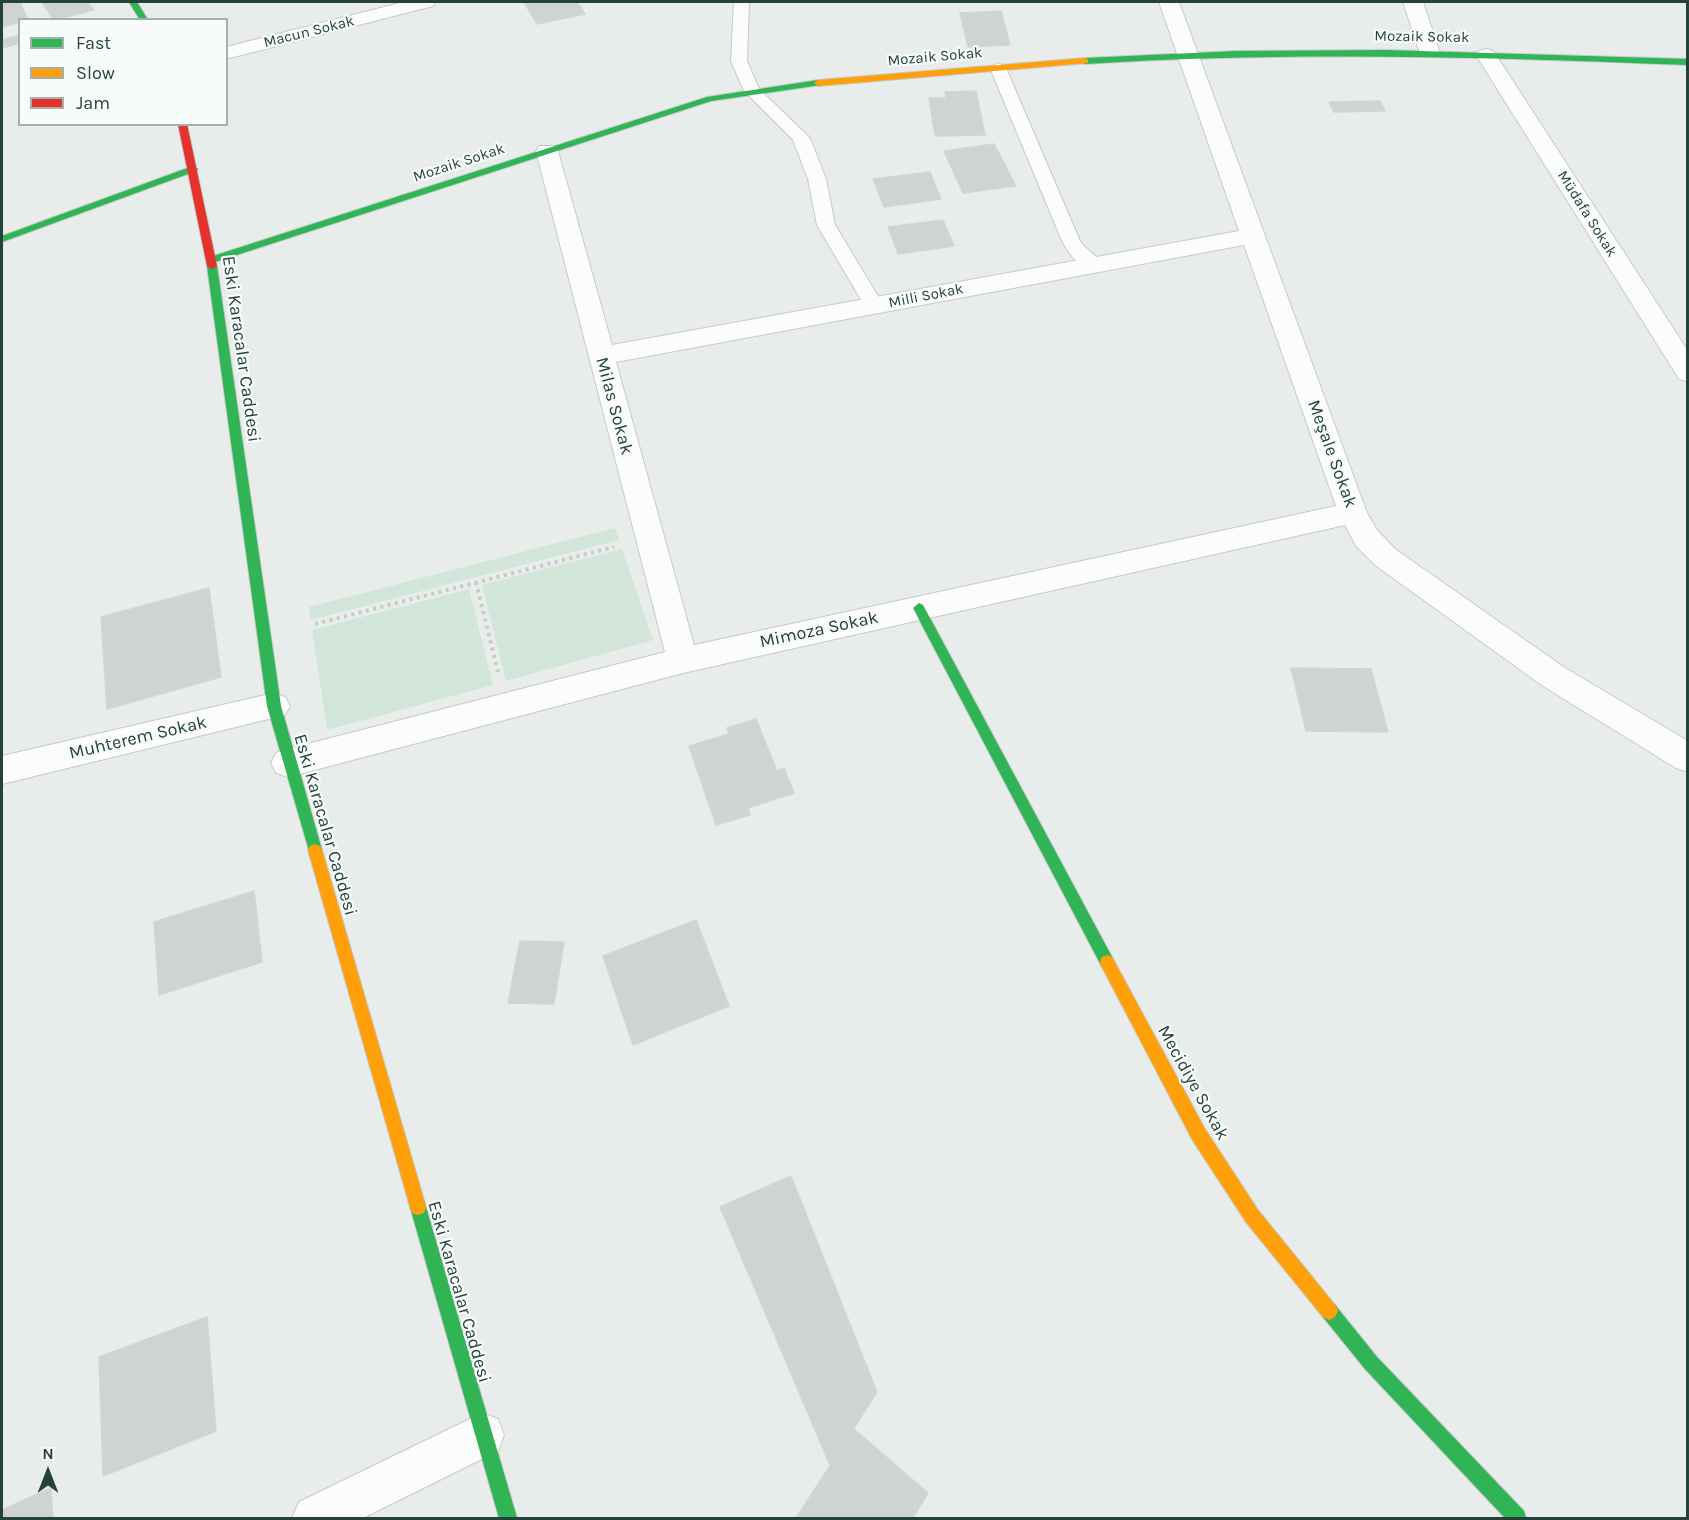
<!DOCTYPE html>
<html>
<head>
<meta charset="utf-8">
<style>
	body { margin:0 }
	#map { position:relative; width:1689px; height:1520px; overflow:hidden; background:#e8edeb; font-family:Karla,sans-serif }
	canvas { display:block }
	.frame { position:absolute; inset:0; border:3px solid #24423a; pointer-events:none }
	.legend { position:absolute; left:18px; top:18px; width:210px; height:108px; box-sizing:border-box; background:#f7fbf9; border:2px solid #a3b1ad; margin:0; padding:8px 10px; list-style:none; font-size:18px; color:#24423a }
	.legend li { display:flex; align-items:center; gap:12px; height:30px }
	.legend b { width:30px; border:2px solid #a3b1ad }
	.north { position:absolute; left:18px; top:1442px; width:60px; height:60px; -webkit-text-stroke:4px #f7fbf9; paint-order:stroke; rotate:0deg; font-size:16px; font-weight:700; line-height:24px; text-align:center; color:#24423a }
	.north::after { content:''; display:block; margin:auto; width:21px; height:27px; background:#24423a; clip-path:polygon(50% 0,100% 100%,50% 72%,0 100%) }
</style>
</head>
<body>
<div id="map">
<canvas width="1689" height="1520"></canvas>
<div class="frame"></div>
<ul class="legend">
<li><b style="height:8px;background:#30b455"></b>Fast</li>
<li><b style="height:8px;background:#ff9f0a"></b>Slow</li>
<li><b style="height:8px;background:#e5322d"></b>Jam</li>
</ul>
<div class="north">N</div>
</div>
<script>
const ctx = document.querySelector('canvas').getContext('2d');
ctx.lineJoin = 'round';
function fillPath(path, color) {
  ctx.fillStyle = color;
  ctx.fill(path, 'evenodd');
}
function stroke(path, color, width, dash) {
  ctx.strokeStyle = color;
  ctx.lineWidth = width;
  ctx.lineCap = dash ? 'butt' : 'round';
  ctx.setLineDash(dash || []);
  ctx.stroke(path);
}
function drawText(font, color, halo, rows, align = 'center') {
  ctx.font = font + ' Karla,sans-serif';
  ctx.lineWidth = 4.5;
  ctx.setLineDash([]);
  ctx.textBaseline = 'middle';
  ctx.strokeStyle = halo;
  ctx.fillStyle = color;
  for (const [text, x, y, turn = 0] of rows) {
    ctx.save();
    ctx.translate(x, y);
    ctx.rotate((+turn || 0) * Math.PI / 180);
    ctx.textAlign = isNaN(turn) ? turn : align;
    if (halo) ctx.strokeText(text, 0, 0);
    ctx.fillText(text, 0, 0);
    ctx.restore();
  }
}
const green = new Path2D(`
	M615,528L619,540L311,620L309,607Z
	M622,549L653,640L506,681L482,585Z
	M469,589L493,685L327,730L312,630Z`);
const building = new Path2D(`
	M2,2H20L28,20H20V22L2,27Z
	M42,2H87L94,10L54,20Z
	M524,2H577L585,14L537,24Z
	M1001,11L1010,45L968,47L960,13Z
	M20,35V43L2,48V40Z
	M976,91L985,135L935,136L929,98H946L945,92Z
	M1380,101L1385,111L1334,112L1329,102Z
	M994,144L1016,186L963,193L944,151Z
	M930,172L941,199L884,207L873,179Z
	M943,220L954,246L898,254L888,227Z
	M209,588L221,677L107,709L101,617Z
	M1291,668L1371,669L1388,732L1306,731Z
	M756,719L777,771L784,768L794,793L748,808L750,815L716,825L689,746L729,734L727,728Z
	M254,891L262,962L159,995L154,922Z
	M696,920L729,1006L633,1045L603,956Z
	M520,941L564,942L554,1004L508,1003Z
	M791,1176L877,1392L830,1465L720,1207Z
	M207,1317L216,1431L103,1476L99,1357Z
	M854,1429L928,1493L913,1518H796Z
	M51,1488L53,1518H2V1510Z`);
const path = new Path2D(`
	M476,582L498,672
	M315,624L614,547`);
const lane = new Path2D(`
	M734,2H749L747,61L759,89L810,138L826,179L835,225L884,306L881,310H867L817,225L808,179L793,140L744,91L731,61Z
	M998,63L1006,68L1080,241C1087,251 1097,255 1103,265L1101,269C1082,274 1070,255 1062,241L990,68Z`);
const street = new Path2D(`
	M404,2H436L433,6L226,59V47Z
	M1159,2H1179L1367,513L1377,530L1395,549L1565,668L1688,741V772L1676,768L1543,686L1375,565L1356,546L1345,525L683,673L288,777L276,773L271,763L276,753L288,749L665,652L536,151L539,146H555L558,151L612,345L1239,231ZM1244,245L1336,506L694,645L616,362Z
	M1403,2H1423L1440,53L1437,57H1423L1420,53Z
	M1486,49L1493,51L1496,55L1688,351V382L1679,379L1476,55L1479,51Z
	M274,693L285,697L290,706L285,715L2,784V756Z
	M482,1413L498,1419L504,1435L498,1451L363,1518H292L299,1502Z`);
const fast = new Path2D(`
	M129,2H137L148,20H140Z
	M1386,50L1688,59V65C1486,57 1286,51 1085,64L1081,61L1085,58L1236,51Z
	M818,80L822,83L821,85L711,101L212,263L217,266L281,706L322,850L320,854L315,856L310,854L267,706L207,266L211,263L206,260L207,258L707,97Z
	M193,166L198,169L196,171L2,242V236Z
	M919,603L923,605L1112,957L1114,962L1112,967L1107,969L1102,967L913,608Z
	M418,1199L424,1201L426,1207L517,1518H499L410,1207L412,1201Z
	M1329,1302L1335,1305L1377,1357L1524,1511L1526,1518H1505L1365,1369L1323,1317L1320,1311L1323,1305Z`);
const slow = new Path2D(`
	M1085,58L1088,59V63L818,86L814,83L818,80Z
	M315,844L320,846L322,850L426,1207L424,1213L418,1215L412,1213L410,1207L308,850L310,846Z
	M1107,955L1112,957L1205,1129L1258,1210L1335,1305L1338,1311L1335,1317L1329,1320L1323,1317L1246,1222L1193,1141L1102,967L1100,962L1102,957Z`);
const jam = new Path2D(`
	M178,124H187L217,266L212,269L207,266Z`);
const farStreetnames = [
	["Macun Sokak",309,32,-14],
	["Mozaik Sokak",1422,37,1],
	["Mozaik Sokak",935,57,-5],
	["Mozaik Sokak",459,163,-18],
	["Müdafa Sokak",1587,214,58],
	["Milli Sokak",926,296,-11]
];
const streetNames = [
	["Eski Karacalar Caddesi",241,349,82],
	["Milas Sokak",614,406,75],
	["Meşale Sokak",1332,454,70],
	["Mimoza Sokak",819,630,-12],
	["Muhterem Sokak",138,738,-13],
	["Eski Karacalar Caddesi",325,825,74],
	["Mecidiye Sokak",1193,1083,61],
	["Eski Karacalar Caddesi",459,1292,74]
];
fillPath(green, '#d1e6d8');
fillPath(building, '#cfd4d2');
stroke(building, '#d1d6d4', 1.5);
stroke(lane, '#c5cac8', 2);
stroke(street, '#c5cac8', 2);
stroke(fast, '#c3cbc8', 2);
stroke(slow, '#c3cbc8', 2);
stroke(jam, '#c3cbc8', 2);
stroke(path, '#c3ccca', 4, [3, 4.5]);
fillPath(lane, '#fcfcfc');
fillPath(street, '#fcfcfc');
fillPath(fast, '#30b455');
fillPath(slow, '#ff9f0a');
fillPath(jam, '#e5322d');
drawText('15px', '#24423a', '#f7fbf9', farStreetnames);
drawText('18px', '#24423a', '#f7fbf9', streetNames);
</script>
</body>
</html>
